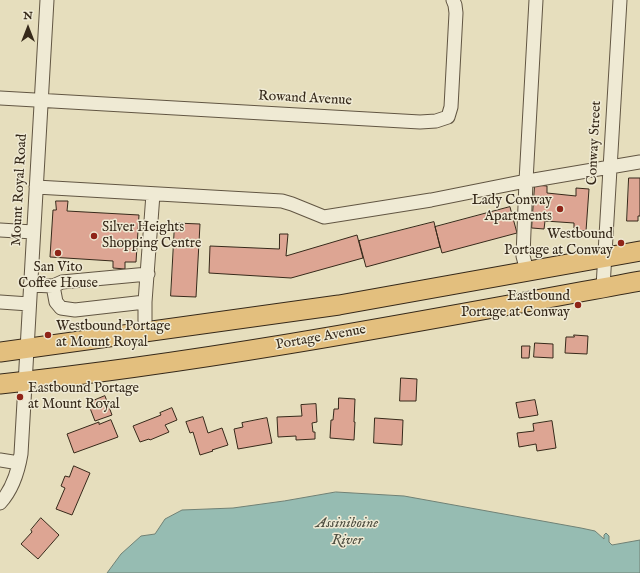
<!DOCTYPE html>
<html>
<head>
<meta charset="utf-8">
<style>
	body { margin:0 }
	#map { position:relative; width:640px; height:573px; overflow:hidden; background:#e6debd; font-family:"IM FELL English",serif }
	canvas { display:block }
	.north { position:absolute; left:8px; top:8px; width:40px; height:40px; -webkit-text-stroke:3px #efead4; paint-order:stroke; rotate:0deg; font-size:11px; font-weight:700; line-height:16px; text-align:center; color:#36291a }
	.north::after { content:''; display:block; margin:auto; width:14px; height:18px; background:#36291a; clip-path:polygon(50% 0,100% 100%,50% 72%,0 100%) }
</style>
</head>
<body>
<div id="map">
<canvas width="640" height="573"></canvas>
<div class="north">N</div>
</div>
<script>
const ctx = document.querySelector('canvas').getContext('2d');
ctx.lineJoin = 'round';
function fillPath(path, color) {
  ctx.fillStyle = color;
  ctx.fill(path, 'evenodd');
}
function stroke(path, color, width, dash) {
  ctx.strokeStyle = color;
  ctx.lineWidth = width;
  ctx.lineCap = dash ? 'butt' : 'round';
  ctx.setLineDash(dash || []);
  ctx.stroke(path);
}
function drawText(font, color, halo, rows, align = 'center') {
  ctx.font = font + ' "IM FELL English",serif';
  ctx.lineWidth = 3;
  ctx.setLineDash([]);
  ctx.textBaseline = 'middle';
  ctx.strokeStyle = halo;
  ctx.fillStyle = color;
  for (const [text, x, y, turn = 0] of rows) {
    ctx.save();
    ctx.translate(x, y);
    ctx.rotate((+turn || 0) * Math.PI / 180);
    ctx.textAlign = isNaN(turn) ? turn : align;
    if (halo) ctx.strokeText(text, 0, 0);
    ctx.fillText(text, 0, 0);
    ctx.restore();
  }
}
const water = new Path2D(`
	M336,492L404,496L581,528L595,531L604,539V535L606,533L609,536V542L612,545L640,540V573H107L121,554L141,536L155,534L165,519L182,510L233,508L284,501Z`);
const building = new Path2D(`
	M629,178H640V216H638V221H627Z
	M535,185L547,186V193L576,196V188L589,189L586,231L574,230V223L545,221L544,229L532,228Z
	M56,201H68L67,211L139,215L136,262H125V269L113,268V261L50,257L53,210H56Z
	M510,207L517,233L442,253L435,227Z
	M434,222L440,247L366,267L359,241Z
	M175,223L200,224L196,297L171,296Z
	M280,234H288L286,256L357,235L363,258L291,278L209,273L210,246L279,249Z
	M574,335L588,336L587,354L565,353L566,337H574Z
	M535,343L553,344V358L534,357Z
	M522,346H530L529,358H522Z
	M401,378L417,379L416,401H400Z
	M105,396L112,415L95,421L88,403Z
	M339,398L355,399L354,422H355L354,440L330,438L331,420H333L334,409H338Z
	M535,400L538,415L519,418L516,403Z
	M316,404L317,422L312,423L313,432H315V439L296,440V436L278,437L277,417L302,416L301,405Z
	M172,408L177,420L165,425L169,432L150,440L149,439L140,442L133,426L161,415L160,413Z
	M203,417L208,433L222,428L228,445L212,450L213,451L200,455L193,432L190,433L186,422Z
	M267,418L272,443L238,449L234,429L243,427L242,423Z
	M375,418L403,420L402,445L374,443Z
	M111,420L118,437L74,453L67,434L99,422V424Z
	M552,421L556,448L537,451L536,444L519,447L517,433L534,431L533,424Z
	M74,466L90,473L72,515L56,509L65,488L61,486L65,476L69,477Z
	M41,518L59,535L38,559L21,544L32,532L31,530Z`);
const minor = new Path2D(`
	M0,98L420,122L436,121L448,117L451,107L456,13L455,5L453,0
	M36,187L282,201L292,204L324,217L431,200L526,181L534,180L640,162
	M0,230L33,232
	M527,271L523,256L526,181L536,0
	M30,285L53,286L56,302L61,308L75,310L145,302V332
	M53,286L62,282L148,274
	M603,287L620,0
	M0,302L29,304
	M145,302L153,194
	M0,460L19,463
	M0,503C13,489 18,472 21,454L47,0`);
const highway = new Path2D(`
	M0,352L339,305L640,251
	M0,384C215,361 427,320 640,281`);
const markers = [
	[560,209,4,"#8f2418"],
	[94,236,4,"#8f2418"],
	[621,243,4,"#8f2418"],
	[58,253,4,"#8f2418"],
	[578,305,4,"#8f2418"],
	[48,335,4,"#8f2418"],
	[20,397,4,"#8f2418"]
];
const streetNames = [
	["Rowand Avenue",305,99,3],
	["Conway Street",595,143,-87],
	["Mount Royal Road",20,190,-87],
	["Portage Avenue",321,338,-10]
];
const poiNames = [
	["Lady Conway",552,201],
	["Apartments",552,217],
	["Silver Heights",102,228,"left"],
	["Shopping Centre",102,244,"left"],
	["Westbound",613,235],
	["Portage at Conway",613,251],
	["San Vito",58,268,"center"],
	["Coffee House",58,284,"center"],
	["Eastbound",570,297],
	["Portage at Conway",570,313],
	["Westbound Portage",56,327,"left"],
	["at Mount Royal",56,343,"left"],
	["Eastbound Portage",28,389,"left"],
	["at Mount Royal",28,405,"left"]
];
const waterNames = [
	["Assiniboine",347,524],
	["River",347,541]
];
fillPath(water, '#96bcb2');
stroke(water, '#708175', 1);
fillPath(building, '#dda593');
stroke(building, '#36291a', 1);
stroke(minor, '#625643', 15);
stroke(highway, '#36291a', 21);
stroke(minor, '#efead4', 13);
stroke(highway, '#e3bf7e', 19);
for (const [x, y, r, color] of markers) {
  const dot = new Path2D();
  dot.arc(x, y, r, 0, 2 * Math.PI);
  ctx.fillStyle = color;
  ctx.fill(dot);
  stroke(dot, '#efead4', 1.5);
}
drawText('14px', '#36291a', '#efead4', streetNames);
drawText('14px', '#36291a', '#efead4', poiNames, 'right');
drawText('italic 15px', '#4e4e40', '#efead4', waterNames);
</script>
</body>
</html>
